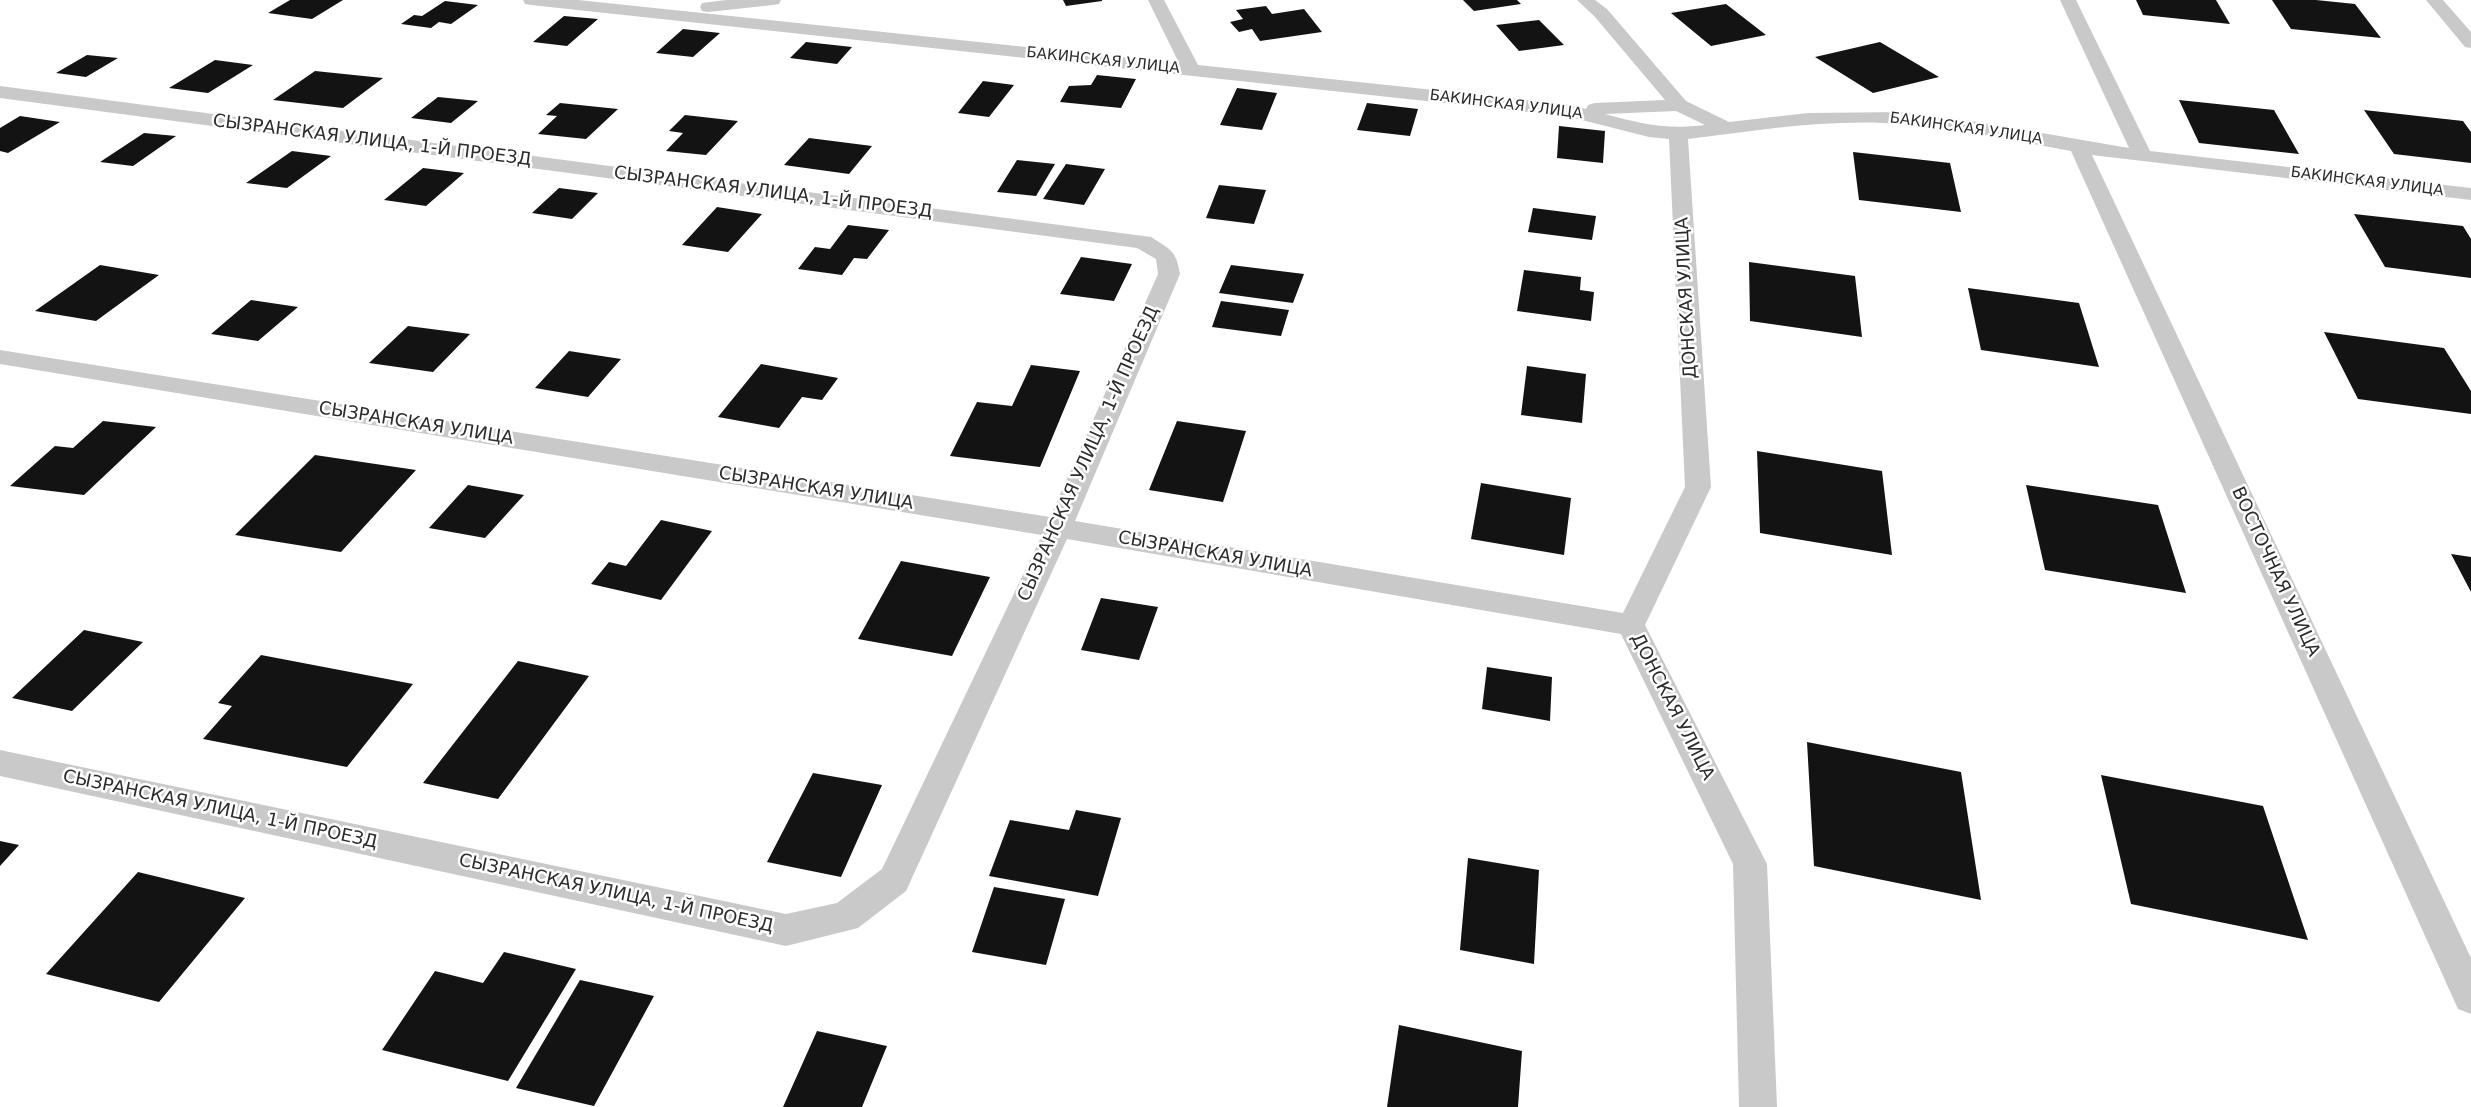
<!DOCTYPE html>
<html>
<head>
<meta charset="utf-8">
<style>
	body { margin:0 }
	canvas { display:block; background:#fff }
</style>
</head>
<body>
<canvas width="2471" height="1107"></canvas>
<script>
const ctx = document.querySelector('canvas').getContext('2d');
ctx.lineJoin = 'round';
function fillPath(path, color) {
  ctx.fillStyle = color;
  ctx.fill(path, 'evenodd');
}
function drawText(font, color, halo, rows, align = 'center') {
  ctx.font = font + ' "DejaVu Sans",sans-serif';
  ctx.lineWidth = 5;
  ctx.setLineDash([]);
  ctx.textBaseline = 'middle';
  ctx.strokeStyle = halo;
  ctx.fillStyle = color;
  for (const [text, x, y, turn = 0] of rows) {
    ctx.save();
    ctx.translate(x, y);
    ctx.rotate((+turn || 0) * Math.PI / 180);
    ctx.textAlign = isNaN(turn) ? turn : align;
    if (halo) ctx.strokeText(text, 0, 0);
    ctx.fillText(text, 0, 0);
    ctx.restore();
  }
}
const building = new Path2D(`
	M290,0H343L312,19L268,13Z
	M1063,0H1102V1L1066,6Z
	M1463,0H1517L1521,4L1474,11Z
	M2136,0H2216L2230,24L2143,15Z
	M2272,0H2316L2355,4L2381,38L2291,29Z
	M445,1L478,5L451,24L439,22L431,28L401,24L414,15L422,16Z
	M1726,4L1766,35L1711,46L1671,13Z
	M1266,6L1272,14L1304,9L1322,32L1260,41L1252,29L1239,32L1230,22L1243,19L1236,10Z
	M564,16L598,19L567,46L533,42Z
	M1539,20L1564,45L1519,51L1496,25Z
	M683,29L720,33L693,57L656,53Z
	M806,42L852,47L837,64L790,58Z
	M1880,42L1939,77L1873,93L1815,57Z
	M87,55L118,58L86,77L56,73Z
	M215,60L253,65L208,93L169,88Z
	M315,71L383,78L343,108L273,100Z
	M1097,75L1136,79L1121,108L1060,102L1069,86L1091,85Z
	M983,81L1014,85L989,117L958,113Z
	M1237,88L1277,93L1262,130L1220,125Z
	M438,97L478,101L451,123L411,118Z
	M2179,100L2274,110L2299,154L2199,143Z
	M560,103L618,109L586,139L538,134L557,116L546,115Z
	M1367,103L1418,109L1410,136L1357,130Z
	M2364,110L2463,121L2471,132V163L2394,154Z
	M685,115L738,121L706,155L666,151L683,133L669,131Z
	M20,116L60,122L8,153L0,151V128Z
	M1559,126L1605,131L1603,163L1557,158Z
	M144,133L176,136L133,166L100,162Z
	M809,138L872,146L849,174L784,165Z
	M292,151L331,156L287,188L246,183Z
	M1853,152L1950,163L1961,212L1859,200Z
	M1017,160L1055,164L1036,196L997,192Z
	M1066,164L1105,169L1084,205L1043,199Z
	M423,168L464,173L426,206L384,200Z
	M1219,185L1266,190L1254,224L1206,218Z
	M559,188L598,193L572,219L532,213Z
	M717,207L762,214L728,252L682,245Z
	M1533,208L1596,216L1592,240L1528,232Z
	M2354,214L2463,226L2471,239V278L2385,267Z
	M848,225L889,230L867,259L854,258L842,275L798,269L815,247L830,249Z
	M1081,257L1132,264L1114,301L1060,294Z
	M1749,262L1855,276L1862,337L1750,321Z
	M100,265L159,275L96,321L35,311Z
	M1231,265L1304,274L1293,303L1219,293Z
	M1524,270L1581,277L1580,290L1594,292L1591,321L1517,311Z
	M1968,288L2079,303L2099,367L1981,350Z
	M251,300L298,307L258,341L211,334Z
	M1221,301L1289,310L1281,336L1212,327Z
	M408,326L470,334L433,372L369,363Z
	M2324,332L2444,348L2471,391V414L2358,399Z
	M569,351L621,359L588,397L535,388Z
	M761,364L838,378L822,400L802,397L779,428L718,417Z
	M1031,365L1080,371L1040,467L950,456L977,402L1012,406Z
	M1527,366L1586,374L1582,423L1521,415Z
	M103,421L156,427L84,495L10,486L55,446L73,448Z
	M1177,421L1246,431L1223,502L1149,490Z
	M1757,451L1882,471L1892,555L1760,533Z
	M315,455L416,470L341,552L235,535Z
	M1481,483L1571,498L1564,555L1471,539Z
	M468,485L524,495L485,538L429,528Z
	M2026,485L2158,505L2186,593L2045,570Z
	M661,520L712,531L661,600L591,584L609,562L626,566Z
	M2451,554L2471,557V592Z
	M901,561L990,577L952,656L858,639Z
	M1101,598L1158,607L1139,660L1081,650Z
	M84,630L143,642L72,711L12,698Z
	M261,655L413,684L347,767L203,739L232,706L218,703Z
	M518,661L589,676L498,799L423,783Z
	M1487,667L1552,677L1550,721L1482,709Z
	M1807,742L1961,772L1981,900L1814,866Z
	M813,773L882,785L841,877L767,862Z
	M2101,775L2263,806L2308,940L2131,904Z
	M1076,810L1121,818L1098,896L989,876L1010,820L1069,830Z
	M0,841L19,845L0,866Z
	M1468,858L1539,870L1534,964L1460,950Z
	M138,872L245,898L159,1002L46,974Z
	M994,887L1065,899L1046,965L972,952Z
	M504,952L576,969L508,1081L382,1050L435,971L483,983Z
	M580,980L654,996L594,1106L516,1088Z
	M1399,1025L1522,1051L1518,1107H1387Z
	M817,1031L887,1046L862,1107H783Z`);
const street = new Path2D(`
	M523,0H578L1179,63L1148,0H1164L1198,65L1566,104L1586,109L1588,105L1595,103L1665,100L1595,17L1577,0H1595L1607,9L1686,101L1729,122L1808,113L1903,112L1972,121L2129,148L2060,0H2076L2150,151L2471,188V200L2092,155L2471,958V1014L2458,1009L2071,151C2016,141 1960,128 1903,124C1831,118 1759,130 1688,139L1711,487L1645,625L1767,864L1777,1107H1739L1733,864L1621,634L1067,539L906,891L858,928L786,946L0,776V750L786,914L837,903L882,869L1042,535L0,364V350L1050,517L1158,274L1156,259L1137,248L0,98V86L1151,237C1171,250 1176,250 1180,274L1075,521L1623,613L1685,487L1669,139L1649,137L1566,116L531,5L525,4ZM1676,111L1705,125C1666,130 1642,124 1605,114Z
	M726,0H781L779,4L773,5L708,12L702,11L700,7L702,3Z
	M2426,0H2443L2471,32V48L2465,47Z`);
const farStreetnames = [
	["БАКИНСКАЯ УЛИЦА",1103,61,6],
	["БАКИНСКАЯ УЛИЦА",1506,105,7],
	["БАКИНСКАЯ УЛИЦА",1966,129,8],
	["БАКИНСКАЯ УЛИЦА",2367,182,7]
];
const streetNames = [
	["СЫЗРАНСКАЯ УЛИЦА, 1-Й ПРОЕЗД",372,141,7],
	["СЫЗРАНСКАЯ УЛИЦА, 1-Й ПРОЕЗД",773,193,7],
	["ДОНСКАЯ УЛИЦА",1687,298,-93],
	["СЫЗРАНСКАЯ УЛИЦА",416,424,9],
	["СЫЗРАНСКАЯ УЛИЦА, 1-Й ПРОЕЗД",1089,454,-66],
	["СЫЗРАНСКАЯ УЛИЦА",816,489,9],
	["СЫЗРАНСКАЯ УЛИЦА",1215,555,10],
	["ВОСТОЧНАЯ УЛИЦА",2275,572,65],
	["ДОНСКАЯ УЛИЦА",1672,707,63],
	["СЫЗРАНСКАЯ УЛИЦА, 1-Й ПРОЕЗД",220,810,12],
	["СЫЗРАНСКАЯ УЛИЦА, 1-Й ПРОЕЗД",616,894,12]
];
fillPath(building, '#131313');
fillPath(street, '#c9c9c9');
drawText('15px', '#2c2c2c', '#fff', farStreetnames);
drawText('18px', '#2c2c2c', '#fff', streetNames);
</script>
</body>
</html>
